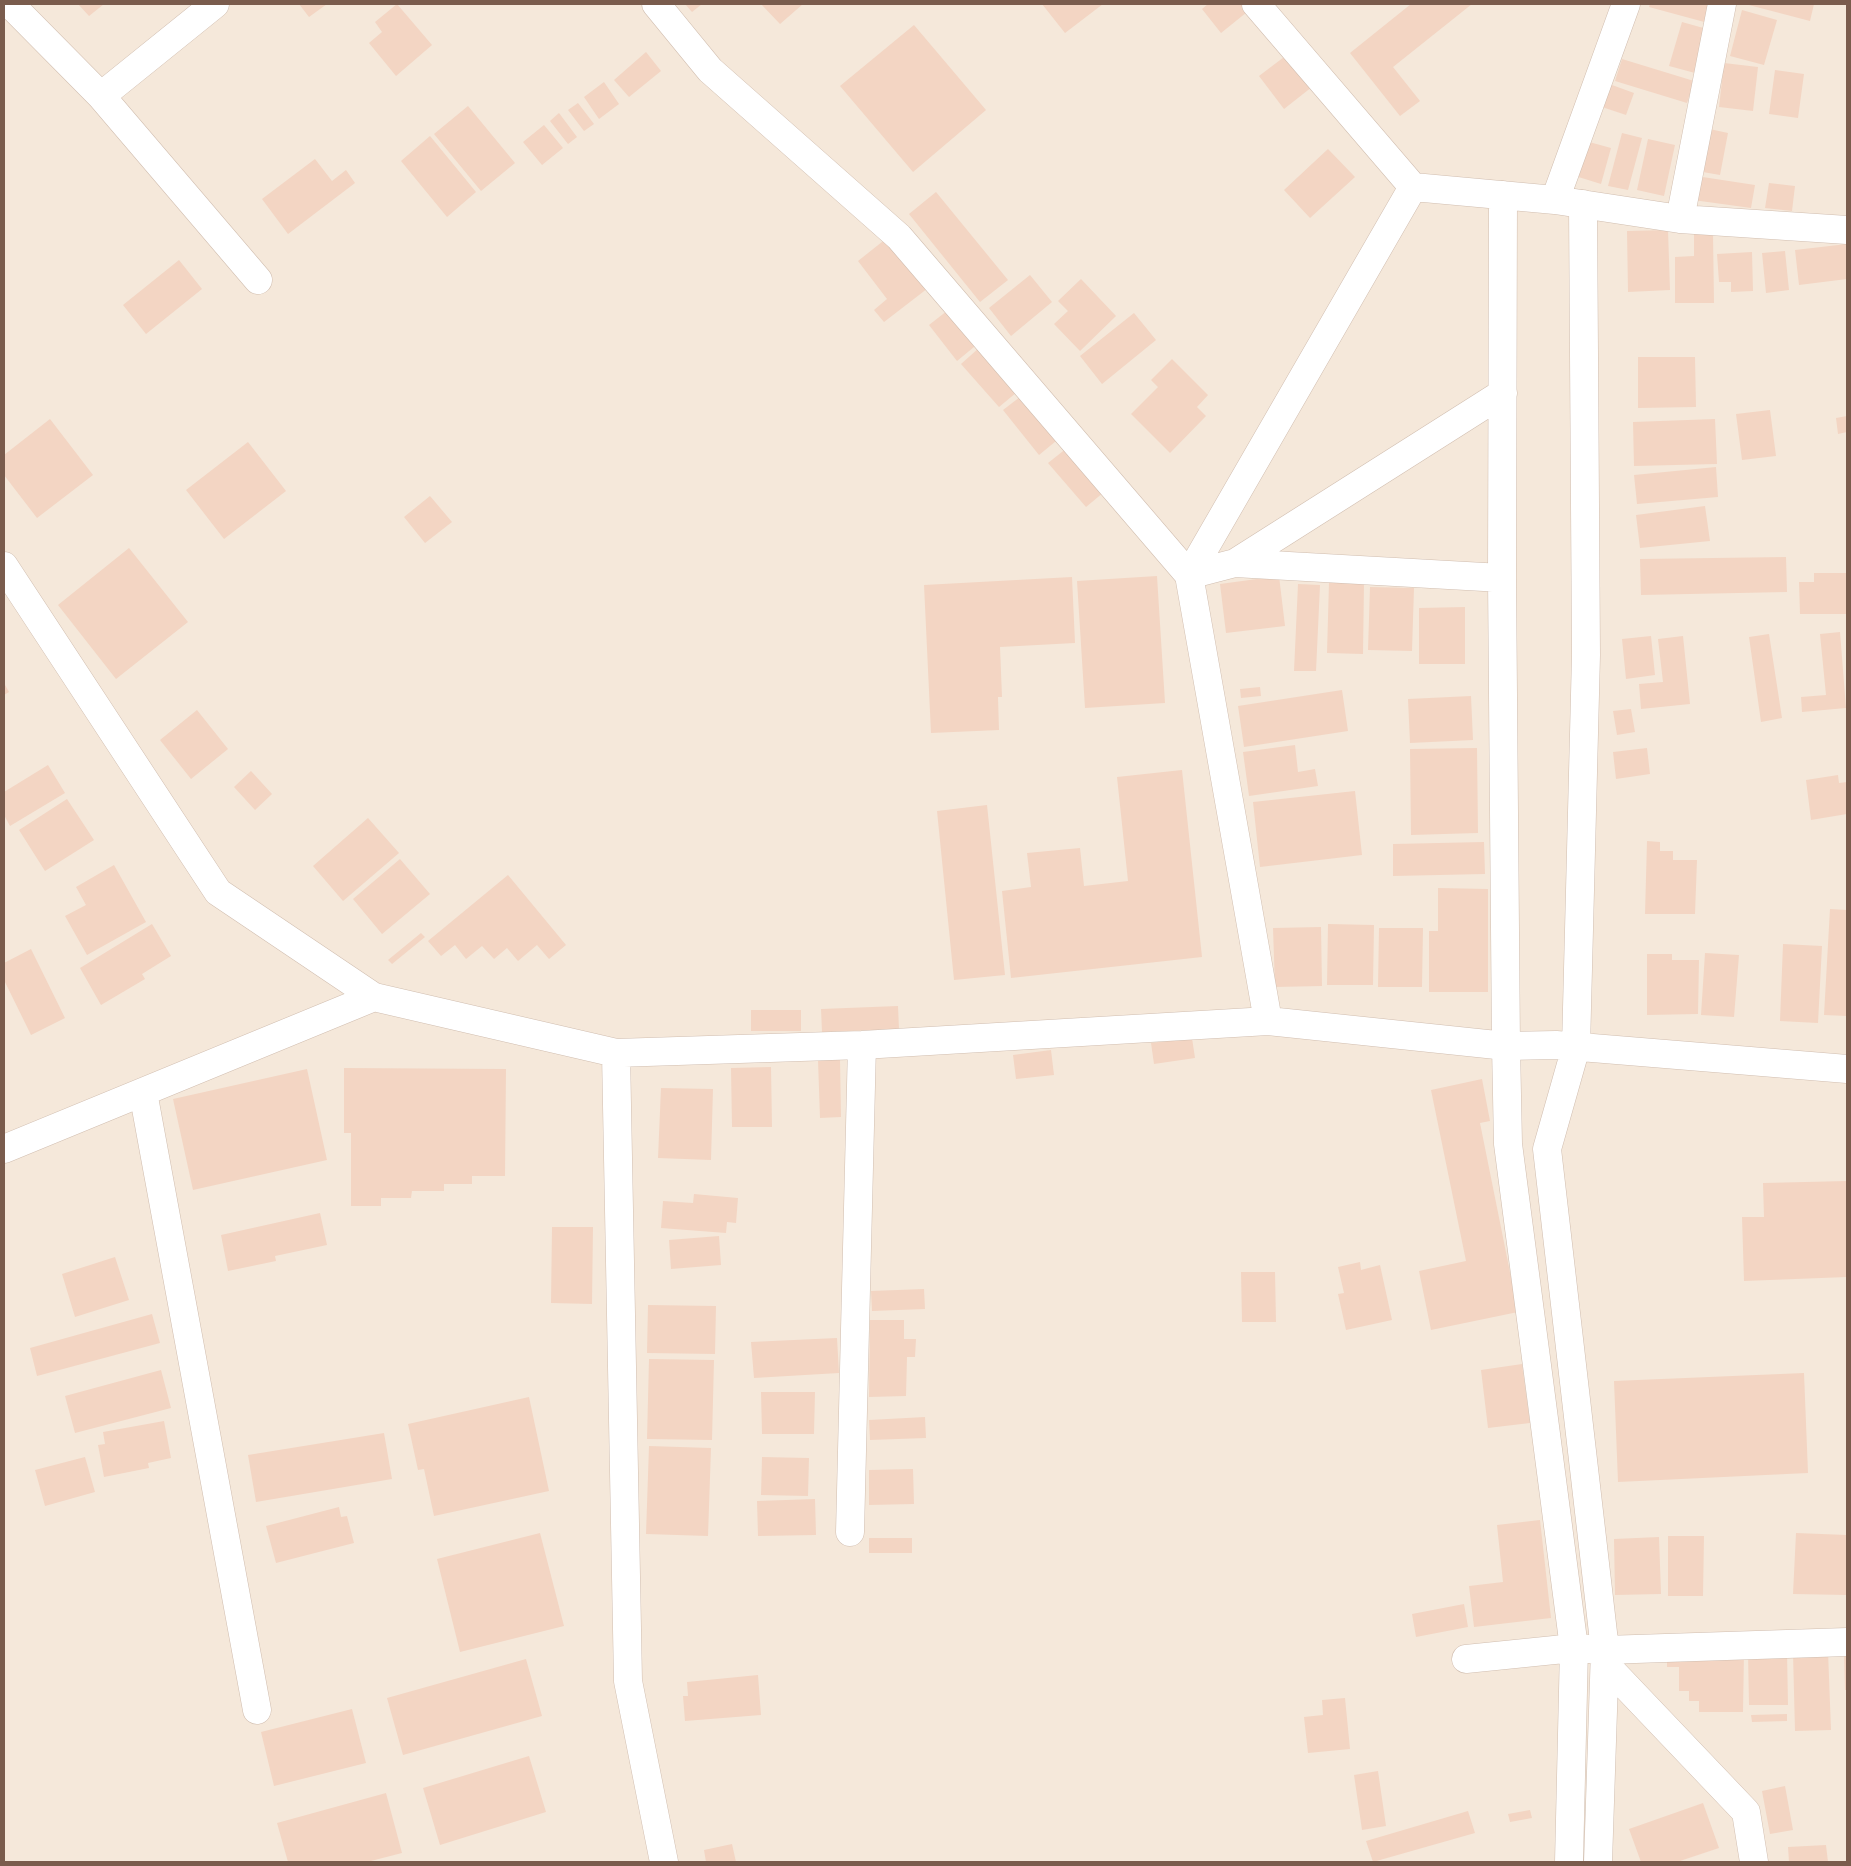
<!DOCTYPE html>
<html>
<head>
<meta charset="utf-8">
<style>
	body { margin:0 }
	#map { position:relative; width:1851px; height:1866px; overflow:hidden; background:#fdf6ec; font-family:Karla,sans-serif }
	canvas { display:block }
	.frame { position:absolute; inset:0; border:5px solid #7a5c4d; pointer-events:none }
</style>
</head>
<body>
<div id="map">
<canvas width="1851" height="1866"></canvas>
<div class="frame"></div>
</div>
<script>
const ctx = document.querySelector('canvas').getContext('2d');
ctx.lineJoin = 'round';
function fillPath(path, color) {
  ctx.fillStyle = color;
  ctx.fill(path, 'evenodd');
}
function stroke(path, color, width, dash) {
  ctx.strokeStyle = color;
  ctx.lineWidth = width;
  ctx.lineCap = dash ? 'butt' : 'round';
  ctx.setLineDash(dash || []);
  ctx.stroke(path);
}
const residential = new Path2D(`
	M4,4H1847V1862H4Z`);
const building = new Path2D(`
	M78,4H104L89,16Z
	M299,4H327L309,17Z
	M397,4L432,45L396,76L369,43L382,32L375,22Z
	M685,4H702L692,12Z
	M761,4H803L780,24Z
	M1042,4H1103L1065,33Z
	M1208,4H1249L1252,8L1221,33L1202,9Z
	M1411,4H1472L1393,67L1420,101L1400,116L1350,53Z
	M1650,4H1714L1708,23L1649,7Z
	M1745,4H1814L1810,21Z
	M1742,10L1777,20L1764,65L1730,56Z
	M1682,22L1707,29L1695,73L1669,66Z
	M914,25L986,110L913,172L840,86Z
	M1292,51L1317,83L1284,109L1259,76Z
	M646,52L661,71L629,97L614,80Z
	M1622,59L1694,81L1687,103L1615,81Z
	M1724,63L1758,67L1753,111L1719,107Z
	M1775,70L1804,74L1798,118L1769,114Z
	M1601,81L1634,93L1626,115L1593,104Z
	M604,82L619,104L599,119L584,97Z
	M578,103L594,124L584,131L568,110Z
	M468,106L515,163L481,191L434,134Z
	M559,113L577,137L568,144L550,121Z
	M544,125L563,148L542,165L523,142Z
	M1705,128L1728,133L1720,175L1697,171Z
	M1622,133L1642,138L1628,190L1608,186Z
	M430,136L476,192L447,217L401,161Z
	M1648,139L1675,145L1664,196L1637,190Z
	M1582,140L1611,148L1601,184L1572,175Z
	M1328,149L1355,177L1310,218L1284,190Z
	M315,159L332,181L346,170L355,183L288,234L262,199Z
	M1696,176L1755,185L1751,208L1693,200Z
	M1769,183L1795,186L1792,211L1765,208Z
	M936,192L1008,280L980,302L909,214Z
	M1668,230L1670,290L1628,292L1627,231Z
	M892,234L932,285L884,322L874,310L887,299L858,261Z
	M1694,234H1713L1714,303H1675V257L1694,256Z
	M1847,244V279L1799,285L1795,250Z
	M1785,251L1789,290L1766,293L1762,253Z
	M1752,252L1753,291L1731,292V282H1719L1717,254Z
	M179,260L202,289L146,334L123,305Z
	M1030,275L1052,302L1011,336L989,308Z
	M1081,279L1116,316L1080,351L1054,324L1068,311L1058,301Z
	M952,307L980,342L957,361L929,325Z
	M1134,313L1156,340L1102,384L1080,356Z
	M979,348L1017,392L999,407L961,364Z
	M1638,357H1695L1696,407L1638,408Z
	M1172,359L1208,395L1197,407L1206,416L1170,453L1131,414L1158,387L1151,380Z
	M1020,397L1056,441L1039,455L1003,410Z
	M1770,410L1776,456L1742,460L1736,414Z
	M1847,416V432L1838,434L1836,418Z
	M50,419L93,475L37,518L4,475V455Z
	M1715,419L1717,464L1634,466L1633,422Z
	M248,442L286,491L224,539L186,490Z
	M1067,448L1104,492L1086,507L1048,463Z
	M1716,467L1718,497L1637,504L1634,475Z
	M430,496L452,522L425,543L404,517Z
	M1705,506L1710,541L1640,548L1636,515Z
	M129,548L188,622L116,679L58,605Z
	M1786,557L1787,592L1641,595L1640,559Z
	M1814,573H1847V614H1800L1799,582H1814Z
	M1157,576L1165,703L1085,708L1077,581Z
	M1279,576L1285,626L1226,633L1220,584Z
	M1072,577L1075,643L1000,647L1002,697H998L999,730L931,733L924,585Z
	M1329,582L1364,583L1363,654L1327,653Z
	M1298,584L1320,585L1316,671H1294Z
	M1370,587L1414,588L1412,651L1368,650Z
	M1465,607V664H1419V608Z
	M1840,632L1846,708L1802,712L1801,697L1826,695L1820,634Z
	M1769,634L1782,718L1761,722L1749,637Z
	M1651,636L1655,675L1626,679L1622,639Z
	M1683,636L1690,704L1641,709L1639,684L1663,682L1658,639Z
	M4,683L9,692L4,695Z
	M1260,687L1261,696L1241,698L1240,689Z
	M1342,690L1348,731L1244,747L1238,706Z
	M1471,696L1473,740L1410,743L1408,699Z
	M1631,709L1635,732L1617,735L1613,711Z
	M197,710L228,749L191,779L160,740Z
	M1295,745L1298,772L1315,769L1318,786L1249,796L1243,752Z
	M1477,748L1478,833L1411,835L1410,749Z
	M1647,748L1650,774L1616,779L1613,752Z
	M48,765L65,793L10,826L4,815V792Z
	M1182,770L1202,957L1011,978L1002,891L1031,887L1027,853L1080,848L1084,886L1128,881L1117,777Z
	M251,771L272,794L255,810L234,787Z
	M1838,775L1839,783L1847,782V814L1811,820L1806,780Z
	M1355,791L1362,855L1260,867L1253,802Z
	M67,799L94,840L45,871L19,830Z
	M987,805L1005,975L954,980L937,811Z
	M368,818L399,853L343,901L313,866Z
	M1647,841L1660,842V851H1673V860H1697L1695,914H1645Z
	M1484,842L1485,874L1393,876V844Z
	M400,859L430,894L382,934L353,899Z
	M114,865L146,922L87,955L65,916L86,905L76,887Z
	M508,875L566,945L549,959L537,945L518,961L507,948L494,959L482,946L466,959L455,945L441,956L428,941Z
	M1438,888L1488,889V992H1429V931H1438Z
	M1830,909L1847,910V1016L1824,1015Z
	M152,924L171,956L142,974L145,979L101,1005L80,968Z
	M1328,924L1374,925L1373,985H1327Z
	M1321,927L1322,986L1275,987L1273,928Z
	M1379,928H1423L1422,987H1378Z
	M421,933L425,937L392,964L388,960Z
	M1783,944L1822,946L1818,1023L1780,1021Z
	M31,949L65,1018L31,1035L4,980V963Z
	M1705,953L1739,955L1734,1017L1701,1015Z
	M1647,954H1672V960H1699L1698,1014L1647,1015Z
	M898,1006L899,1029L822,1032L821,1009Z
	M751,1010H801V1031H751Z
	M1192,1038L1195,1058L1154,1064L1151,1043Z
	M1051,1050L1054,1075L1016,1079L1013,1055Z
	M818,1060H840L841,1117L820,1118Z
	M771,1067L772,1127H732L731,1068Z
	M344,1068L506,1069L505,1176H472V1184H444V1191H412L411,1198H381V1206H351V1133H344Z
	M307,1069L327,1160L193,1190L173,1099Z
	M1482,1079L1490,1121L1480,1123L1518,1312L1431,1330L1419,1271L1466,1261L1431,1090Z
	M661,1088L713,1089L711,1160L658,1158Z
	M1847,1181V1277L1744,1281L1742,1217H1764L1763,1183Z
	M694,1194L738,1198L736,1223L727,1222L726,1233L661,1228L663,1201L693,1203Z
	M320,1213L327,1245L275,1256L276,1261L228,1271L221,1235Z
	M552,1227H593L592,1304L551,1303Z
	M719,1236L721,1265L671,1269L669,1240Z
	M115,1257L129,1300L75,1317L62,1274Z
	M1360,1262L1361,1270L1380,1265L1392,1320L1346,1330L1338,1294L1344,1293L1338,1267Z
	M1241,1272H1275L1276,1322H1242Z
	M924,1289L925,1309L872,1311L871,1291Z
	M648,1305L716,1306L715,1354L647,1353Z
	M152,1314L160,1343L37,1376L30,1348Z
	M870,1320H904V1339H916L915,1357H907L906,1396L869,1397Z
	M837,1338L839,1373L754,1378L751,1342Z
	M649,1359L714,1360L712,1440L647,1439Z
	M1522,1364L1530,1423L1488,1428L1481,1370Z
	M161,1370L171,1408L75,1433L65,1396Z
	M1804,1373L1808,1473L1618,1482L1614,1381Z
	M761,1392H815L814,1434H762Z
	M529,1397L549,1491L434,1516L424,1469L418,1470L408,1424Z
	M925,1417L926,1438L870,1440L869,1420Z
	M164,1421L171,1458L148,1463L149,1468L104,1477L98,1445L105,1444L103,1432Z
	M384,1433L392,1479L256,1502L248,1455Z
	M649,1446L711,1448L708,1536L646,1534Z
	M85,1457L95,1492L45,1506L35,1470Z
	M762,1457L809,1458L808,1496L761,1495Z
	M913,1469L914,1504L869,1505V1470Z
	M815,1499L816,1535L758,1536L757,1501Z
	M339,1507L341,1517L347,1516L354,1543L276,1563L266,1526Z
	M1540,1520L1551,1618L1474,1627L1469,1586L1503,1582L1497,1525Z
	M540,1533L564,1626L460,1652L437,1559Z
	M1796,1533L1847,1535V1595L1793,1594Z
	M1668,1536H1704L1703,1596H1668Z
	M1659,1537L1661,1594L1615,1595L1614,1539Z
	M869,1538H912V1553H869Z
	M1464,1604L1468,1627L1416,1637L1412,1614Z
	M1667,1651L1744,1652L1743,1712H1699V1701H1689V1691H1679V1667H1667Z
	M1828,1651L1831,1730L1795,1731L1793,1653Z
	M1787,1652L1788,1705H1749L1748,1653Z
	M1844,1652H1847V1690H1845Z
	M526,1659L542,1716L403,1755L387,1698Z
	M758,1675L761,1715L685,1721L683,1696H688L687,1682Z
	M1345,1698L1350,1749L1308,1753L1304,1717L1323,1715L1322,1700Z
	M352,1709L366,1763L274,1786L261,1732Z
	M1787,1714V1721L1752,1722L1751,1715Z
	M529,1756L546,1812L440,1845L423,1788Z
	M1378,1771L1386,1826L1362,1830L1354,1775Z
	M1785,1786L1793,1830L1770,1834L1762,1791Z
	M386,1793L402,1853L367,1862H288L277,1823Z
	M1703,1803L1719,1848L1677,1862H1641L1629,1829Z
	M1530,1810L1532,1818L1510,1822L1508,1814Z
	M1468,1811L1475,1833L1373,1862L1366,1841Z
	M732,1844L736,1862H706L704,1850Z
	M1826,1845L1828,1862H1789L1788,1847Z`);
const minor = new Path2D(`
	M10,4L101,96L258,280
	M656,4L710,70L899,237L1189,575L1235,563L1502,578
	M1256,4L1413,187L1555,200L1680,219L1847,230
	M101,96L215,4
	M1503,195L1502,578L1506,1046L1508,1144L1574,1648L1569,1862
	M1555,200L1626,4
	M1583,204L1586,655L1576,1047L1547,1149L1605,1650L1598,1862
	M1680,219L1722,4
	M1235,563L1503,393
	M4,566L218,892L374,997L616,1053L862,1045L1268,1021L1506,1046L1556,1045L1847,1069
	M1268,1021L1189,575L1413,187
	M616,1053L628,1681L664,1862
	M143,1092L257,1710
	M4,1149L374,997
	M850,1532L862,1045
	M1466,1659L1574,1648L1605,1650L1847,1642
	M1605,1664L1746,1812L1754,1862`);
fillPath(residential, '#f5e8da');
fillPath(building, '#f3d5c3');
stroke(minor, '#d1beb0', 29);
stroke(minor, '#fff', 28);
</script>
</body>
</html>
